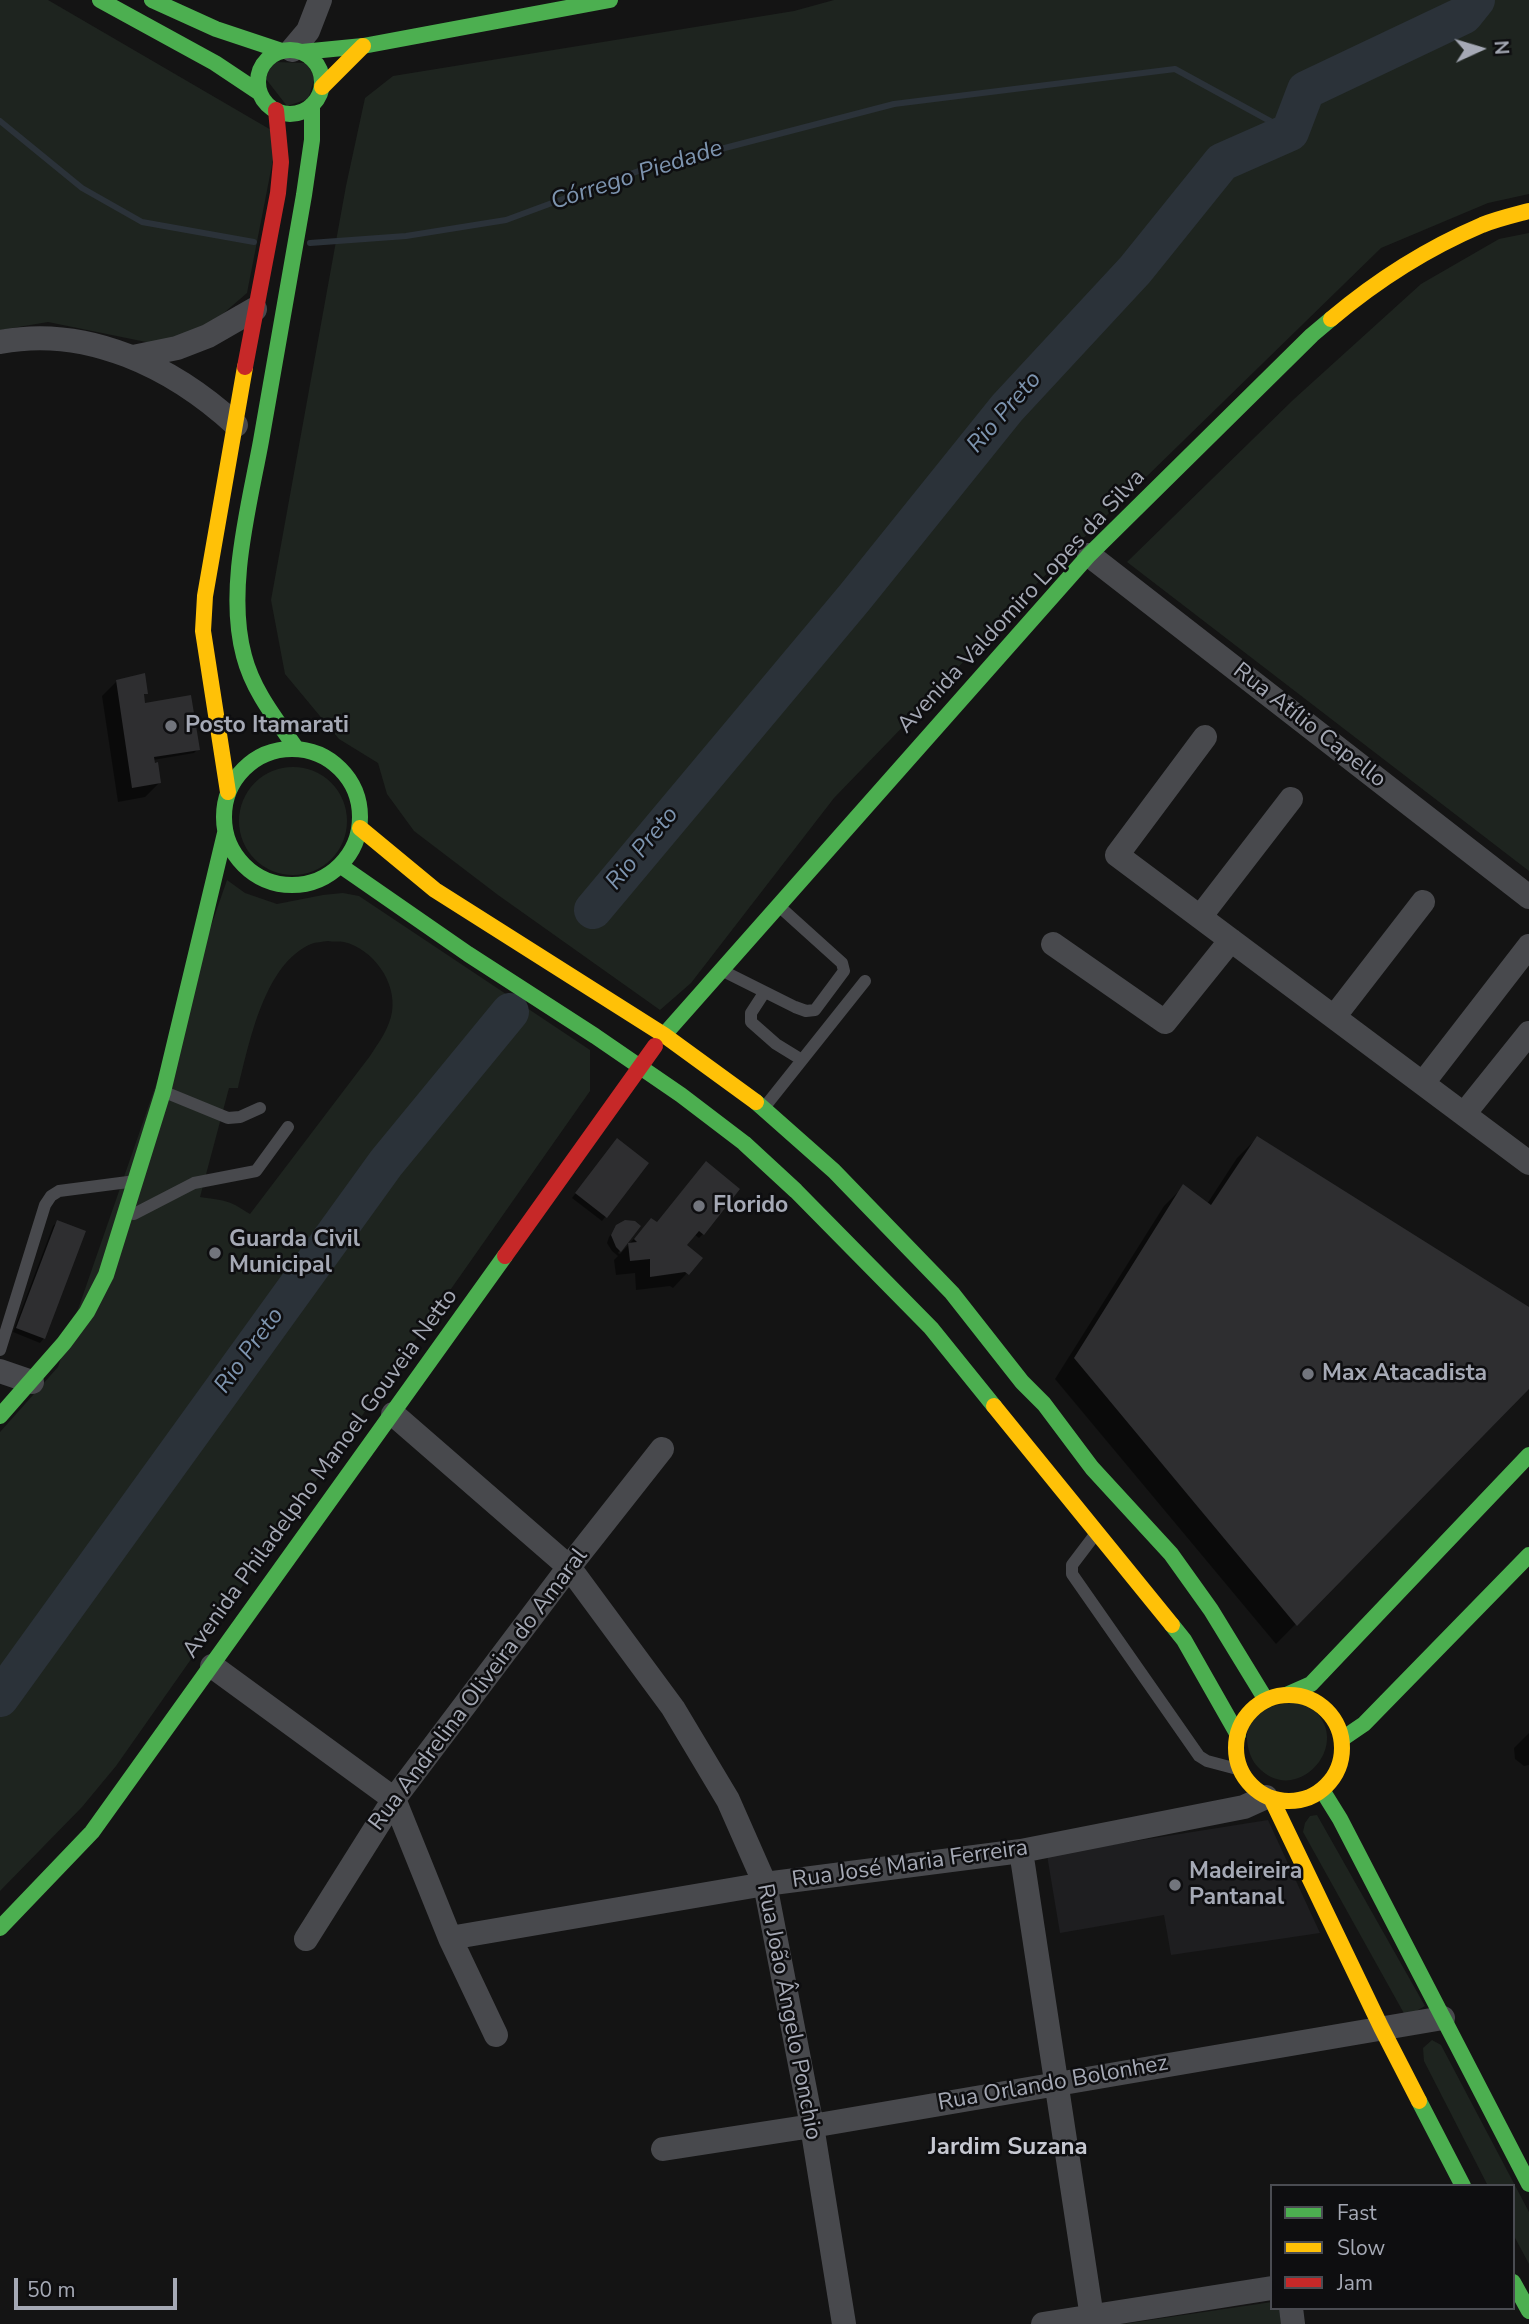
<!DOCTYPE html>
<html>
<head>
<meta charset="utf-8">
<style>
	body { margin:0 }
	#map { position:relative; width:1529px; height:2324px; overflow:hidden; background:#141414; font-family:"Nunito Sans",sans-serif }
	canvas { display:block }
	.legend { position:absolute; left:1270px; top:2184px; width:245px; height:126px; box-sizing:border-box; background:#0e0e10; border:2px solid #4a4c52; margin:0; padding:9px 12px; list-style:none; font-size:21px; color:#a5a9b5 }
	.legend li { display:flex; align-items:center; gap:14px; height:35px }
	.legend b { width:35px; border:2px solid #4a4c52 }
	.north { position:absolute; left:1445px; top:14px; width:70px; height:70px; -webkit-text-stroke:5px #0e0e10; paint-order:stroke; rotate:86deg; font-size:19px; font-weight:700; line-height:28px; text-align:center; color:#a5a9b5 }
	.north::after { content:''; display:block; margin:auto; width:24px; height:32px; background:#a5a9b5; clip-path:polygon(50% 0,100% 100%,50% 72%,0 100%) }
	.scale { position:absolute; left:14px; top:2278px; width:163px; height:32px; box-sizing:border-box; border:4px solid #a5a9b5; border-top:0; padding-left:9px; font-size:21px; line-height:24px; white-space:nowrap; color:#a5a9b5; -webkit-text-stroke:5px #0e0e10; paint-order:stroke }
</style>
</head>
<body>
<div id="map">
<canvas width="1529" height="2324"></canvas>
<ul class="legend">
<li><b style="height:9px;background:#4caf50"></b>Fast</li>
<li><b style="height:9px;background:#ffc107"></b>Slow</li>
<li><b style="height:9px;background:#c62828"></b>Jam</li>
</ul>
<div class="north">N</div>
<div class="scale">50 m</div>
</div>
<script>
const ctx = document.querySelector('canvas').getContext('2d');
ctx.lineJoin = 'round';
function fillPath(path, color) {
  ctx.fillStyle = color;
  ctx.fill(path, 'evenodd');
}
function stroke(path, color, width, dash) {
  ctx.strokeStyle = color;
  ctx.lineWidth = width;
  ctx.lineCap = dash ? 'butt' : 'round';
  ctx.setLineDash(dash || []);
  ctx.stroke(path);
}
function drawText(font, color, halo, rows, align = 'center') {
  ctx.font = font + ' "Nunito Sans",sans-serif';
  ctx.lineWidth = 5;
  ctx.setLineDash([]);
  ctx.textBaseline = 'middle';
  ctx.strokeStyle = halo;
  ctx.fillStyle = color;
  for (const [text, x, y, turn = 0] of rows) {
    ctx.save();
    ctx.translate(x, y);
    ctx.rotate((+turn || 0) * Math.PI / 180);
    ctx.textAlign = isNaN(turn) ? turn : align;
    if (halo) ctx.strokeText(text, 0, 0);
    ctx.fillText(text, 0, 0);
    ctx.restore();
  }
}
const built = new Path2D(`
	M1268,1820L1320,1933L1171,1955L1164,1915L1060,1933L1047,1855Z`);
const green = new Path2D(`
	M0,0H48L278,134L247,293L203,331L151,343L48,322L0,330Z
	M834,0H1529V194L1488,203L1381,248L1024,596L917,712L834,798L691,983L660,1010L498,895L414,831L387,794L378,763L339,739L285,674L271,600L346,186L365,98L393,76L794,11Z
	M275,62L306,63L315,77L308,99L287,106L266,79L269,70Z
	M1529,233V871L1127,562L1293,400L1421,284L1499,239Z
	M239 821a54 54 0 1 1 108 0a54 54 0 1 1-108 0Z
	M227,880L245,893L277,904L323,895L343,893L359,896L590,1050V1091L116,1766L82,1807L0,1891V1432L58,1367ZM328,941C333,942 339,941 344,942C373,949 397,982 392,1012C389,1029 379,1042 370,1056L250,1214C227,1199 226,1201 200,1197L229,1088H238C249,1044 264,964 311,944C316,942 322,942 328,941Z
	M1300,1701C1365,1733 1298,1813 1257,1766C1245,1752 1242,1724 1258,1711C1265,1706 1290,1703 1300,1701Z
	M1317,1815L1425,2006L1406,2017L1303,1832L1305,1823L1310,1816Z
	M1432,2040L1441,2045L1529,2212V2264L1513,2234V2186H1488L1424,2061L1423,2048Z
	M1272,2302V2308H1279L1281,2324H1123Z`);
const shadow = new Path2D(`
	M117,681L146,693L142,696L144,704L198,749L194,753L153,760L159,783L145,797L118,802L102,696Z
	M1257,1138L1529,1309V1387L1276,1644L1055,1379L1164,1206L1184,1186L1207,1204L1237,1158Z
	M613,1145L606,1216L602,1221L572,1198Z
	M702,1168L703,1234L699,1238L694,1234L685,1245L687,1273L673,1288L670,1286L636,1290L635,1273L616,1275L614,1260L618,1256L612,1251L607,1243L609,1237L617,1227L639,1226L618,1253L620,1254L651,1220L657,1224Z
	M57,1222L44,1338L40,1343L13,1332L53,1226Z
	M1529,1733V1765L1524,1766L1515,1759L1514,1748Z`);
const stream = new Path2D(`
	M0,121L82,188L142,222L254,242
	M310,243L406,236L506,220L644,169L894,104L1175,69L1290,132`);
const river = new Path2D(`
	M593,910L855,597L1007,408L1135,270L1222,162L1290,132L1306,90L1464,15L1476,0
	M0,1698L386,1163L510,1012`);
const building = new Path2D(`
	M145,673L148,694H144L145,703L191,695L200,750L154,757L155,763L158,762L161,783L132,788L116,680Z
	M1257,1136L1529,1307V1389L1297,1626L1074,1358L1183,1184L1211,1205Z
	M617,1138L649,1163L607,1218L575,1193Z
	M706,1161L740,1189L704,1235L699,1231L687,1245L703,1258L689,1275L685,1272L650,1277V1259L630,1261L628,1243L637,1242L634,1239L651,1218L657,1222Z
	M57,1220L86,1231L45,1339L16,1328Z
	M625,1220L635,1221L641,1226L621,1252L616,1247L611,1235L616,1225Z`);
const lane = new Path2D(`
	M725,972L795,1007L806,1011L815,1010L844,971L842,963L781,908
	M764,993L751,1013V1022L776,1044L802,1060
	M167,1093L228,1118L240,1117L260,1108
	M767,1104L865,981
	M134,1214L194,1183L256,1171L288,1127
	M0,1350L45,1205L51,1196L59,1191L128,1182
	M1094,1536L1072,1565V1574L1199,1756L1207,1761L1241,1770`);
const street = new Path2D(`
	M292,50L308,31L320,0
	M0,342C87,325 173,367 236,425
	M133,357L177,348L208,336L255,309
	M1089,555L1529,897
	M1205,737L1117,855L1529,1163
	M1200,917L1291,799
	M1053,944L1165,1022L1231,940
	M1334,1017L1423,902
	M1423,1083L1529,946
	M1464,1114L1529,1033
	M0,1371L32,1382
	M393,1414L569,1567L673,1708L728,1800L765,1884L812,2126L844,2324
	M212,1666L394,1799L450,1938L496,2035
	M1021,1851L1093,2324
	M450,1938L765,1884L1021,1851L1244,1807L1266,1797
	M306,1939L394,1799L569,1567L662,1449
	M663,2149L812,2126L1443,2018
	M1291,2308L1293,2324
	M1043,2324L1272,2288`);
const fast = new Path2D(`
	M100,0L215,63L260,93
	M152,0L216,29L282,51
	M258 82a32 32 0 1 1 64 0a32 32 0 1 1-64 0Z
	M302,52L363,46L610,0
	M296,748C276,719 253,691 244,656C226,590 249,507 261,441C275,359 290,277 304,195L312,140V105
	M224 817a68 68 0 1 1 136 0a68 68 0 1 1-136 0Z
	M341,866L468,954L595,1036L681,1095L744,1143L796,1191L931,1328L994,1406
	M664,1035L1089,555L1312,335L1331,319
	M756,1102L834,1171L952,1293L1022,1382L1044,1404L1092,1468L1171,1554L1211,1610L1266,1700
	M0,1416L64,1343L87,1312L106,1275L163,1092L225,833
	M1172,1625L1184,1640L1238,1735
	M1286,1695L1311,1684L1529,1455
	M1342,1739L1364,1724L1529,1555
	M1322,1790L1340,1819L1529,2184
	M0,1928L92,1832L505,1256
	M1419,2101L1463,2186
	M1513,2282L1529,2311`);
const slow = new Path2D(`
	M322,87L363,46
	M1331,319C1376,281 1428,248 1482,225C1497,219 1514,215 1529,211
	M228,792L203,631L205,596L245,367
	M360,828L435,890L664,1035L756,1102
	M994,1406L1172,1625
	M1236 1748a53 53 0 1 1 106 0a53 53 0 1 1-106 0Z
	M1271,1798L1381,2027L1419,2101`);
const jam = new Path2D(`
	M245,367L278,193L281,162L276,110
	M505,1256L655,1046`);
const markers = [
	[171,726,7,"#72757d"],
	[699,1206,7,"#72757d"],
	[215,1253,7,"#72757d"],
	[1308,1374,7,"#72757d"],
	[1175,1885,7,"#72757d"]
];
const streetNames = [
	["Avenida Valdomiro Lopes da Silva",1022,602,-47],
	["Rua Atílio Capello",1309,726,38],
	["Avenida Philadelpho Manoel Gouveia Netto",321,1474,-54],
	["Rua Andrelina Oliveira do Amaral",479,1690,-53],
	["Rua José Maria Ferreira",910,1865,-8],
	["Rua João Ângelo Ponchio",788,2012,79],
	["Rua Orlando Bolonhez",1053,2084,-10]
];
const poiNames = [
	["Posto Itamarati",185,726],
	["Florido",713,1206],
	["Guarda Civil",229,1240],
	["Municipal",229,1266],
	["Max Atacadista",1322,1374],
	["Madeireira",1189,1872],
	["Pantanal",1189,1898]
];
const waterNames = [
	["Córrego Piedade",637,176,-18],
	["Rio Preto",1005,413,-49],
	["Rio Preto",643,849,-51],
	["Rio Preto",250,1351,-54]
];
const neighbourhoodNames = [
	["Jardim Suzana",1008,2148]
];
fillPath(built, '#1e1e20');
fillPath(green, '#1e241f');
fillPath(shadow, '#0007');
stroke(stream, '#2b3239', 6);
stroke(river, '#2b3239', 38);
fillPath(building, '#2e2e30');
stroke(lane, '#48494d', 12);
stroke(street, '#48494d', 24);
stroke(fast, '#4caf50', 16);
stroke(slow, '#ffc107', 16);
stroke(jam, '#c62828', 16);
for (const [x, y, r, color] of markers) {
  const dot = new Path2D();
  dot.arc(x, y, r, 0, 2 * Math.PI);
  ctx.fillStyle = color;
  ctx.fill(dot);
  stroke(dot, '#0e0e10', 2.5);
}
drawText('23px', '#a5a9b5', '#0e0e10', streetNames);
drawText('bold 23px', '#a5a9b5', '#0e0e10', poiNames, 'left');
drawText('italic 24px', '#7d94af', '#0e0e10', waterNames);
drawText('bold 24px', '#c6c8d1', '#0e0e10', neighbourhoodNames);
</script>
</body>
</html>
